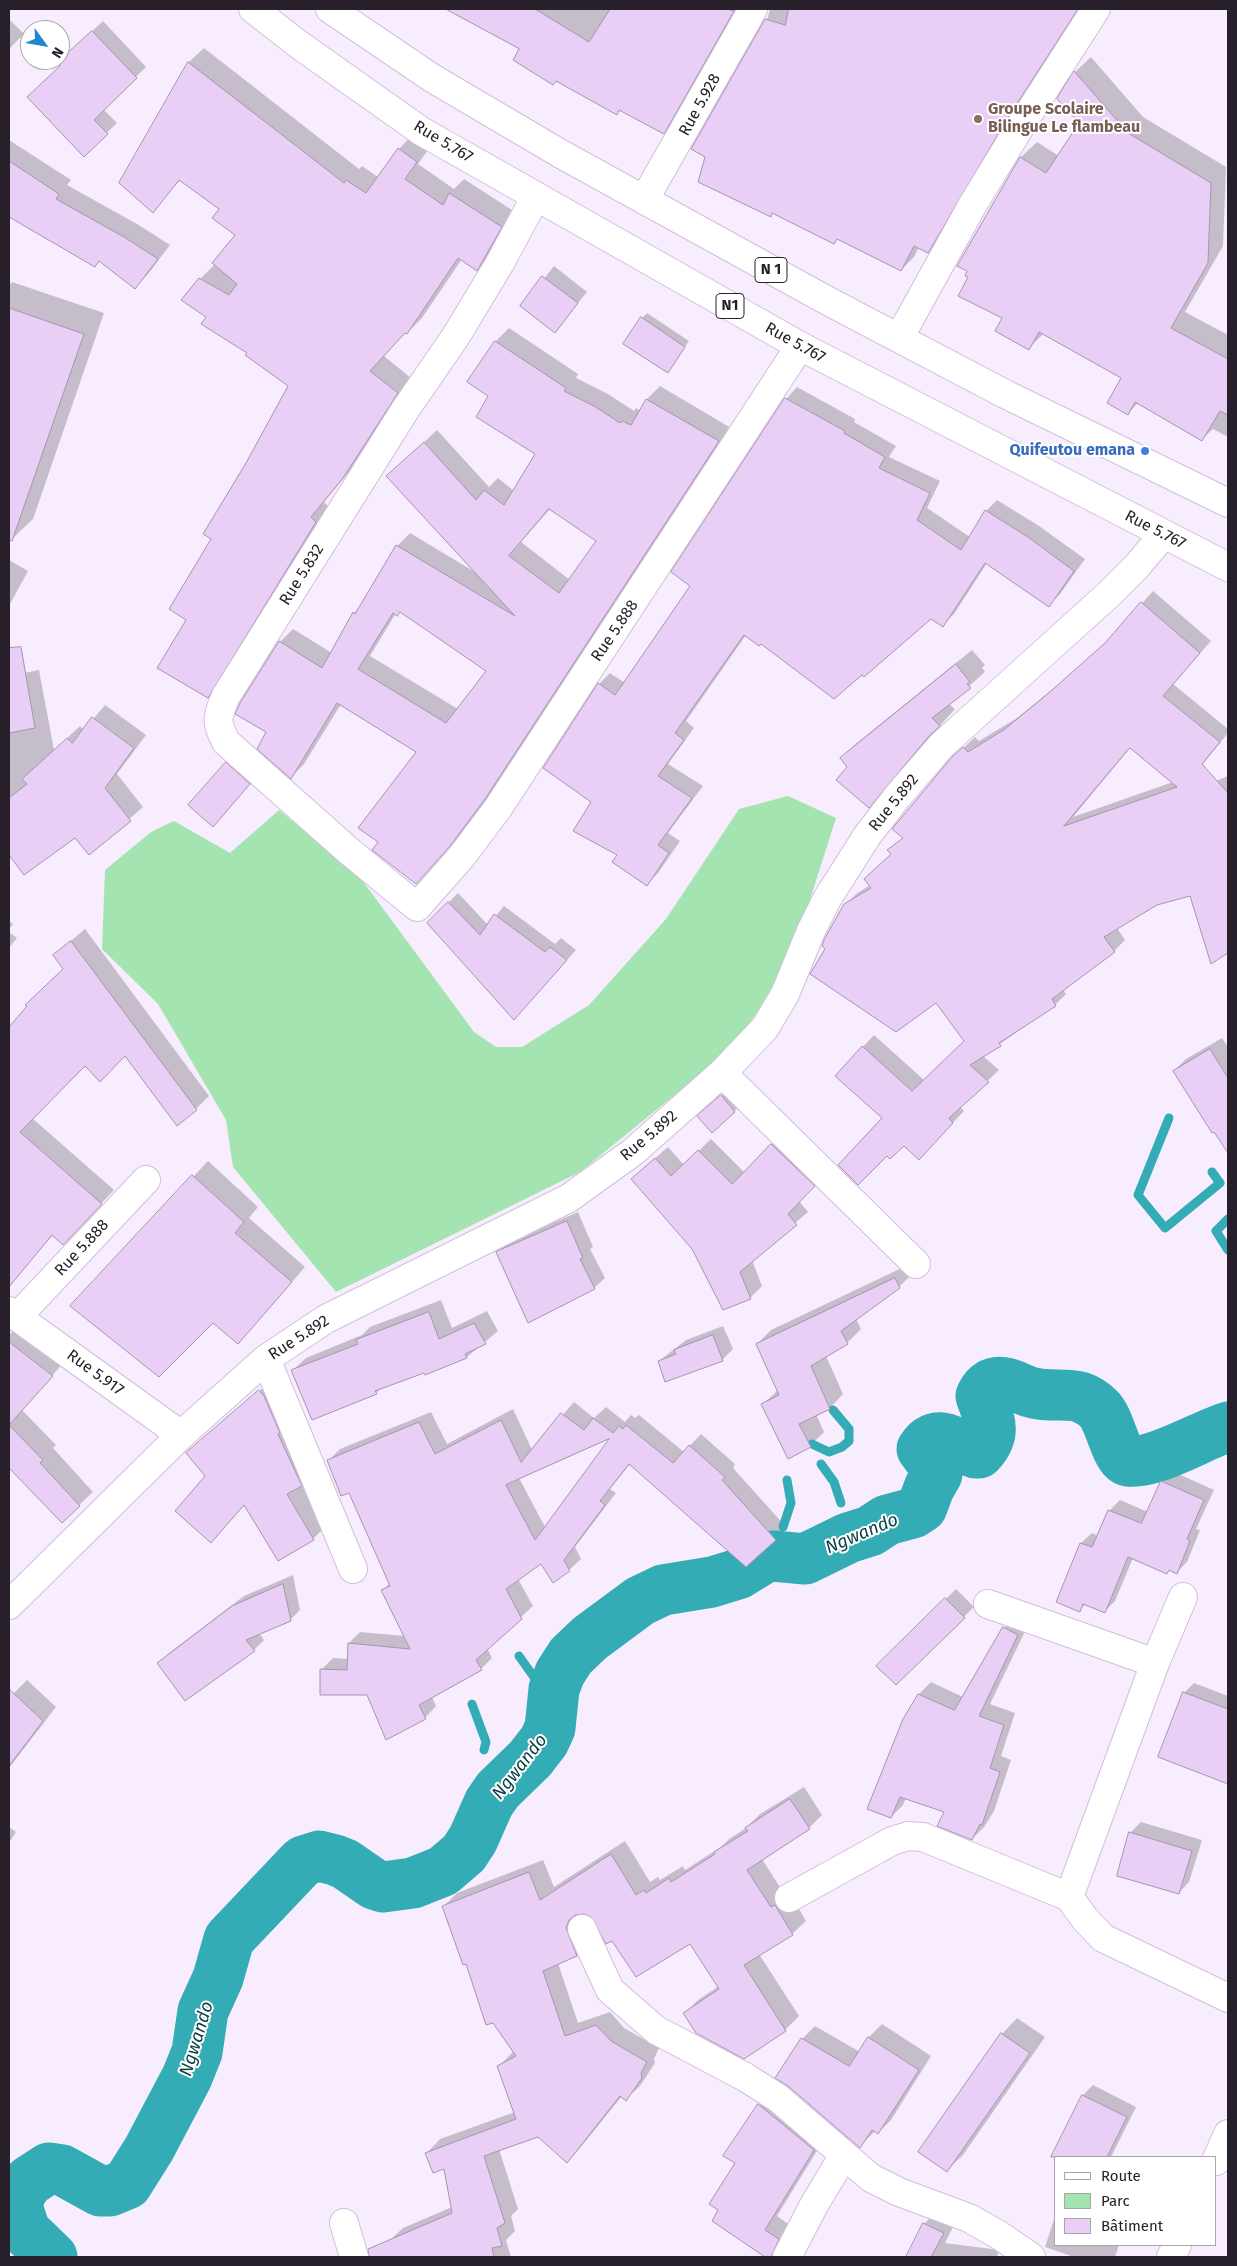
<!DOCTYPE html>
<html>
<head>
<meta charset="utf-8">
<style>
	body { margin:0 }
	#map { position:relative; width:1237px; height:2266px; overflow:hidden; background:#f8edfe; font-family:"Fira Sans",sans-serif }
	canvas { display:block }
	.frame { position:absolute; inset:0; border:10px solid #27202b; pointer-events:none }
	.legend { position:absolute; left:1054px; top:2156px; width:162px; height:90px; box-sizing:border-box; background:#fff; border:1px solid #a9a6aa; margin:0; padding:6px 9px; list-style:none; font-size:15px; color:#27202b }
	.legend li { display:flex; align-items:center; gap:10px; height:25px }
	.legend b { width:25px; border:1px solid #a9a6aa }
	.north { position:absolute; left:20px; top:20px; width:50px; height:50px; box-sizing:border-box; background:#fff; border:1px solid #a9a6aa; border-radius:50%; rotate:122deg; font-size:14px; font-weight:700; line-height:20px; text-align:center; color:#27202b }
	.north::after { content:''; display:block; margin:auto; width:18px; height:22px; background:#2185d0; clip-path:polygon(50% 0,100% 100%,50% 72%,0 100%) }
</style>
</head>
<body>
<div id="map">
<canvas width="1237" height="2266"></canvas>
<div class="frame"></div>
<ul class="legend">
<li><b style="height:6px;background:#fff"></b>Route</li>
<li><b style="height:14px;background:#a4e4b0"></b>Parc</li>
<li><b style="height:14px;background:#e9cef6"></b>Bâtiment</li>
</ul>
<div class="north">N</div>
</div>
<script>
const ctx = document.querySelector('canvas').getContext('2d');
ctx.lineJoin = 'round';
function fillPath(path, color) {
  ctx.fillStyle = color;
  ctx.fill(path, 'evenodd');
}
function stroke(path, color, width, dash) {
  ctx.strokeStyle = color;
  ctx.lineWidth = width;
  ctx.lineCap = dash ? 'butt' : 'round';
  ctx.setLineDash(dash || []);
  ctx.stroke(path);
}
function drawText(font, color, halo, rows, align = 'center') {
  ctx.font = font + ' "Fira Sans",sans-serif';
  ctx.lineWidth = 4;
  ctx.setLineDash([]);
  ctx.textBaseline = 'middle';
  ctx.strokeStyle = halo;
  ctx.fillStyle = color;
  for (const [text, x, y, turn = 0] of rows) {
    ctx.save();
    ctx.translate(x, y);
    ctx.rotate((+turn || 0) * Math.PI / 180);
    ctx.textAlign = isNaN(turn) ? turn : align;
    if (halo) ctx.strokeText(text, 0, 0);
    ctx.fillText(text, 0, 0);
    ctx.restore();
  }
}
const green = new Path2D(`
	M788,796L836,818L792,956L736,1045L580,1172L336,1292L233,1167L226,1120L158,1004L102,949L105,870L151,832L174,821L230,853L279,810L362,880L474,1032L496,1047H522L589,1005L666,919L739,809Z`);
const shadow = new Path2D(`
	M463,9H739L676,120L663,133L621,110L617,113L521,48L459,15Z
	M770,9H1081L941,239L928,251L919,247L914,257L901,270L838,238L834,242L773,213L771,215L707,156L693,148L768,17Z
	M9,19L24,34L9,49Z
	M103,21L146,67L103,109L117,123L84,155L61,66L69,53Z
	M204,48L359,169L362,166L378,177L399,149L413,134L430,147L418,164L454,189L464,179L515,212L491,255L477,269L462,259L422,318L407,333L406,332L384,356L411,378L357,462L324,502L329,507L223,682L208,697L188,620L213,539L290,386L207,316L200,279L215,264L237,235L221,208L180,180L152,211L120,183L189,62Z
	M1091,57L1143,117L1226,167L1223,246L1185,312L1228,335V437L1213,429L1202,439L1139,402L1127,414L1123,377L1044,333L1029,348L969,277V270L959,265L1021,157L1037,142L1059,156L1081,123L1058,99L1075,72Z
	M9,140L71,180L67,185L137,224L170,245L148,274L135,287L100,260L95,265L9,215Z
	M554,266L587,292L555,331L522,306Z
	M12,282L104,313L33,519L12,539L9,538V285Z
	M647,313L689,341L668,372L642,318Z
	M509,328L578,374L576,378L608,394L634,411L636,408L640,411L647,399L660,386L731,428L498,785L463,832L416,883L380,842L418,752L341,704L304,764L291,777L268,732L280,642L293,629L332,653L354,613L362,605L397,546L410,533L475,572L401,464L437,430L489,487L498,478L514,491L537,454L490,396L469,382L496,341ZM550,509L598,540L570,580L521,542ZM400,611L488,671L458,709L370,656L396,613Z
	M797,387L855,419L854,422L896,446L889,457L940,481L927,508L970,537L986,511L997,500L1039,526L1085,559L1060,594L1049,605L987,563L954,614L942,625L931,617L761,642L746,635L686,721L694,728L668,764L703,786L668,833L680,841L658,873L646,885L619,855L592,802L599,684L610,673L625,683L692,586L786,399Z
	M9,560L28,571L9,606Z
	M1153,591L1211,641L1173,684L1228,729V733L1176,797L1228,776V952L1212,962L1191,894L1157,904L1117,928L1125,940L1114,951L1063,989L1066,994L1055,1005L983,1056L999,1070L960,1107L964,1111L930,1147L904,1144L887,1154L884,1118L837,1075L874,1035L924,1080L965,1041L937,1001L826,949L844,906L856,894L870,885L892,853L889,850L904,837L953,758L975,737L979,741L1017,718L1064,680L1111,638ZM1131,747L1173,782L1073,817Z
	M972,650L985,665L982,668L985,672L949,704L955,709L869,806L849,767L842,758L857,743Z
	M39,670L54,750L80,726L84,730L105,705L146,735L117,774L143,807L89,854L75,836L24,873L9,852V676Z
	M237,753L259,773L223,815L226,763Z
	M458,893L488,925L504,906L555,944L561,938L576,950L523,1009L428,923Z
	M9,921L13,924L9,929Z
	M85,929L209,1096L196,1109L126,1055L85,1064L32,1118L114,1190L76,1230L53,1235L9,1285V1107L14,1097L9,1092V1029L64,969L54,955Z
	M9,932L17,938L9,948Z
	M1222,1038L1228,1047V1152L1174,1071L1186,1059Z
	M726,1091L739,1107L734,1111H704Z
	M784,1132L826,1174L799,1201L808,1212L752,1260L762,1286L750,1298L693,1248L645,1167L668,1147L684,1165L711,1139L745,1173Z
	M208,1161L258,1207L249,1218L305,1267L252,1328L238,1342L213,1321L72,1305Z
	M578,1212L593,1247L590,1249L605,1278L594,1288L498,1252L508,1242Z
	M908,1265L913,1273L899,1287L856,1319L861,1329L847,1343L826,1356L843,1394L830,1408L816,1414L824,1432L810,1446L762,1405L778,1390L757,1344L771,1330Z
	M441,1300L452,1328L487,1311L498,1331L467,1357L382,1387L376,1393L293,1370L306,1358L362,1335L370,1327Z
	M19,1325L65,1361L22,1410L56,1445L53,1448L93,1492L62,1521L9,1466V1335Z
	M723,1326L733,1349L722,1360L659,1361L686,1340Z
	M273,1379L313,1472L301,1484L325,1527L313,1539L245,1504L211,1541L207,1476L188,1453Z
	M574,1402L594,1418L606,1407L625,1422L631,1415L635,1418L639,1415L684,1452L701,1434L735,1464L733,1468L787,1528L746,1566L630,1464L610,1489L616,1493L575,1547L581,1559L569,1570L541,1562L518,1579L533,1606L487,1648L492,1658L481,1669L432,1697L436,1706L425,1718L321,1670L333,1658L348,1659L349,1643L360,1632L405,1636L383,1590L390,1583L349,1491L329,1460L340,1449L431,1412L447,1444L513,1409L532,1450ZM613,1436L545,1527L519,1478Z
	M1172,1471L1214,1490L1196,1529L1200,1530L1187,1562L1177,1572L1133,1558L1115,1601L1105,1611L1086,1604L1079,1610L1058,1601L1081,1543L1092,1533L1098,1536L1109,1511L1120,1500L1148,1512L1162,1482Z
	M293,1575L300,1610L290,1620L259,1633L264,1640L254,1650L159,1663L169,1653L244,1596Z
	M956,1589L974,1607L896,1683L878,1666Z
	M1016,1616L1029,1623L990,1704L1015,1713L1001,1756L1011,1760L994,1811L984,1827L972,1839L946,1811L906,1797L903,1805L891,1817L904,1720L919,1694L931,1682L963,1697L1004,1628Z
	M27,1680L56,1707L9,1768V1698Z
	M1194,1683L1228,1696V1783L1160,1756L1184,1693Z
	M804,1787L822,1815L809,1828L762,1859L785,1895L789,1892L806,1921L792,1934L759,1954L799,2016L785,2030L744,2058L684,2014L698,2000L719,1986L690,1942L613,1940L592,1916L580,1913L581,1921L590,1942L577,1955L558,1963L578,2023L610,2012L624,2028L659,2048L654,2059L655,2063L640,2086L626,2099L622,2096L580,2148L567,2162L539,2136L499,2149L518,2209L511,2216L515,2231L506,2240L511,2257H393L389,2241L403,2228L452,2207L445,2168L427,2153L440,2139L515,2112L499,2066L514,2051L467,1963L444,1906L457,1893L543,1860L554,1887L625,1841L650,1882L658,1877L660,1880L683,1866L685,1870L721,1847L729,1839L746,1828L760,1814ZM566,1929L576,1951H573Z
	M1141,1822L1202,1840L1189,1882L1179,1893L1130,1833Z
	M9,1827L16,1832L9,1843Z
	M1017,2018L1045,2037L963,2155L947,2170L1002,2034Z
	M882,2024L931,2056L891,2120L878,2133L875,2131L860,2146L802,2039L815,2026L860,2052L869,2037Z
	M1093,2085L1136,2107L1111,2157H1053L1083,2095Z
	M772,2092L826,2136L777,2216L791,2226L776,2257H767L713,2220L720,2210L736,2163L725,2156L759,2105Z
	M940,2208L958,2217L945,2243L999,2250L997,2257H908L924,2224Z
	M1056,2213V2245H1119L1115,2257H1074L1045,2247Z`);
const stream = new Path2D(`
	M1169,1118L1138,1195L1165,1228L1220,1183L1212,1172
	M1228,1219L1216,1231L1228,1250
	M812,1444L829,1452L842,1447L849,1441V1429L833,1410
	M821,1464L834,1482L841,1503
	M783,1527L791,1503L787,1480
	M519,1656L541,1687L542,1694
	M472,1704L486,1742L484,1750`);
const river = new Path2D(`
	M52,2257L25,2231L17,2206L21,2192L29,2181L49,2168L62,2170L100,2191H110L127,2184L149,2149L187,2077L197,2052L203,2011L218,1978L229,1939L303,1861L319,1856L335,1860L345,1864L374,1884L383,1887L413,1883L443,1871L464,1853L473,1839L489,1803L498,1790L530,1759L544,1741L550,1728L554,1689L560,1673L571,1656L590,1638L640,1601L663,1590L712,1582L738,1574L764,1558L773,1556L805,1559L848,1538L870,1531L887,1520L913,1513L922,1507L929,1488L937,1474V1469L922,1449C936,1426 958,1444 975,1453H979C998,1433 989,1419 981,1396C984,1390 987,1385 994,1383C1007,1379 1022,1391 1034,1393C1049,1397 1066,1393 1080,1397C1086,1399 1094,1404 1099,1409C1110,1419 1116,1459 1128,1461C1153,1465 1202,1435 1228,1427`);
const building = new Path2D(`
	M446,9H535L589,42L610,9H727L734,11L664,134L619,110L617,115L556,81L553,85L513,60L519,49Z
	M789,9H1078L1007,119L928,253L914,246L901,271L837,239L834,244L772,213L771,217L698,182L705,157L691,149L765,19L785,25Z
	M92,31L137,78L94,120L108,134L84,157L27,97L60,66L57,63Z
	M188,62L344,183L346,180L366,193L398,148L417,162L405,179L443,205L449,193L502,227L477,271L458,258L407,334L405,333L370,371L398,393L343,478L311,517L316,522L208,698L157,668L186,620L169,609L211,539L203,534L246,463L288,386L245,355L247,353L201,324L206,317L181,300L199,278L229,295L237,284L212,263L235,235L212,218L219,209L179,180L153,213L119,183Z
	M1074,71L1128,133L1211,183L1208,263L1171,328L1228,359V415L1220,411L1202,441L1135,402L1128,415L1107,403L1121,378L1039,332L1029,350L995,331L1002,318L958,296L968,277L965,276L967,271L957,266L1020,157L1046,173L1079,123L1057,99Z
	M9,161L59,194L56,199L124,237L158,259L135,289L99,261L95,267L9,217Z
	M542,276L578,303L555,333L520,306Z
	M9,308L84,334L12,541L9,540Z
	M641,317L685,347L668,373L623,344Z
	M495,341L566,388L564,391L594,406L620,423L622,421L631,425L646,399L719,441L485,799L450,846L416,884L372,850L378,842L358,828L416,752L337,703L291,779L257,749L266,732L235,714L240,703L279,641L322,668L353,612L355,614L396,545L515,616L386,476L424,442L476,500L484,490L504,505L535,454L476,417L488,396L467,382ZM549,509L596,541L559,593L509,556ZM400,612L486,671L446,723L358,669L393,613L397,616Z
	M785,398L845,431L844,433L885,457L879,468L930,493L917,520L961,550L985,510L1028,537L1074,571L1049,607L985,563L943,627L931,619L864,677L862,675L834,699L761,644L759,646L744,635L675,733L684,740L658,776L692,798L658,845L669,853L647,886L612,862L617,855L573,831L591,802L543,768L598,683L615,695L690,586L671,572Z
	M1141,602L1200,653L1163,696L1220,742L1202,764L1228,793V953L1211,964L1190,896L1157,905L1104,937L1115,952L1052,999L1056,1006L999,1043L1001,1046L970,1065L989,1082L949,1118L953,1123L919,1160L904,1146L890,1159L887,1156L858,1185L838,1165L882,1118L835,1076L862,1046L912,1091L964,1041L936,1003L896,1032L810,974L825,949L822,946L824,940L844,904L871,888L864,879L891,854L887,850L903,838L892,829L952,757L963,747L968,752L1005,729L1051,691L1105,643ZM1130,748L1177,787L1064,826Z
	M21,647L35,728L9,733V648Z
	M956,664L970,682L967,684L971,688L932,718L940,726L929,736L869,808L836,780L847,767L840,758Z
	M92,717L134,748L105,788L131,821L89,855L75,838L24,875L9,855V798L27,784L22,779L67,738L72,743Z
	M226,762L250,784L213,827L188,805Z
	M448,902L480,935L494,914L545,952L550,947L567,960L514,1020L427,923Z
	M71,941L197,1110L177,1126L125,1056L100,1082L85,1066L20,1132L102,1204L63,1245L52,1235L9,1287V1027L27,1006L25,1005L63,969L53,955Z
	M1210,1049L1228,1078V1153L1214,1132L1212,1133L1173,1071Z
	M721,1095L735,1112L712,1133L697,1116Z
	M771,1144L815,1186L788,1214L797,1225L740,1272L751,1299L723,1310L692,1249L631,1179L655,1158L671,1176L698,1150L732,1184Z
	M192,1175L244,1222L235,1233L292,1282L238,1344L213,1323L159,1377L70,1306Z
	M567,1221L583,1258L580,1259L595,1289L528,1323L496,1252Z
	M895,1278L900,1288L841,1331L848,1344L811,1366L830,1409L799,1424L811,1447L788,1459L761,1404L779,1395L756,1344Z
	M429,1312L439,1339L474,1323L486,1344L465,1354L467,1358L425,1375L424,1373L375,1391L377,1394L312,1420L291,1370L358,1344L356,1340Z
	M713,1335L723,1361L665,1382L658,1361L676,1354L674,1350Z
	M9,1342L53,1376L9,1425L43,1460L40,1463L80,1506L62,1523L9,1468Z
	M259,1390L264,1396L280,1433L278,1434L302,1486L287,1494L314,1540L278,1561L244,1505L211,1543L175,1511L205,1476L186,1453Z
	M561,1413L584,1430L593,1418L613,1433L619,1426L623,1429L626,1425L673,1463L689,1445L725,1477L722,1480L776,1540L746,1567L629,1464L600,1501L605,1505L564,1560L570,1571L553,1583L541,1564L506,1589L522,1619L476,1660L482,1670L419,1705L426,1719L386,1740L367,1695H320V1669L347,1670L348,1643L410,1649L381,1590L390,1586L349,1493L341,1496L327,1460L419,1422L435,1454L501,1420L521,1462ZM609,1439L535,1540L506,1485Z
	M1161,1481L1204,1500L1187,1539L1190,1541L1177,1574L1169,1570L1167,1574L1128,1557L1105,1613L1083,1604L1080,1612L1056,1602L1080,1543L1092,1547L1108,1510L1141,1523Z
	M283,1584L291,1621L246,1640L255,1651L185,1701L157,1663L232,1606Z
	M945,1598L965,1618L896,1685L876,1666Z
	M1003,1627L1018,1635L979,1716L1004,1725L990,1768L1000,1772L982,1825L980,1824L972,1840L937,1826L944,1812L900,1797L891,1818L867,1809L903,1719L918,1694L954,1710Z
	M9,1689L43,1721L9,1766Z
	M1183,1692L1228,1709V1784L1158,1757Z
	M790,1799L810,1829L747,1870L771,1907L775,1905L793,1935L744,1965L786,2031L744,2059L696,2033L683,2013L719,1989L690,1944L636,1977L612,1941L606,1944L591,1917L584,1914L575,1915L569,1920L566,1928L577,1956L543,1971L565,2036L596,2025L611,2041L647,2062L641,2073L642,2078L626,2101L620,2096L567,2163L538,2137L484,2156L505,2223L497,2228L502,2246L492,2248L494,2257H369L368,2249L452,2213L444,2169L433,2173L425,2153L516,2119L497,2066L516,2056L493,2023L486,2025L466,1964L463,1965L442,1906L529,1872L540,1900L611,1854L636,1895L644,1890L646,1893L669,1878L671,1882L715,1854L714,1852L748,1831L745,1828Z
	M1129,1832L1192,1851L1179,1894L1117,1876Z
	M1001,2033L1030,2053L947,2172L918,2152Z
	M868,2037L919,2070L878,2134L872,2130L860,2148L788,2086L775,2078L801,2038L849,2066Z
	M1082,2095L1127,2117L1107,2157H1051Z
	M758,2104L814,2150L765,2230L779,2239L771,2257H765L712,2221L718,2210L709,2204L735,2163L723,2156Z
	M923,2223L944,2233L931,2257H906Z`);
const minor = new Path2D(`
	M536,196L500,263L456,336L405,410L226,696C217,717 215,721 226,742L350,852L417,907L462,856L498,808L800,346
	M644,200L753,9
	M899,338L972,206L1020,127L1096,9
	M722,1073L916,1264
	M9,1311L181,1435
	M17,1317L146,1180
	M266,1359L353,1569
	M988,1604L1155,1663
	M9,1605L181,1435L266,1359L326,1319L569,1198L633,1152L722,1073L765,1028L785,994L811,931L827,899L867,836L897,797L941,746L1109,594L1137,566L1163,535
	M1069,1897L1155,1663L1183,1597
	M789,1898L892,1841L908,1836L923,1837L1069,1897L1085,1919L1103,1938L1228,1998
	M582,1929L610,1990L656,2030L745,2077L778,2098L871,2178L899,2192L969,2218L999,2235L1031,2257
	M1216,2161L1228,2134
	M344,2223L354,2257
	M787,2257L814,2205L844,2155
	M1171,2257L1177,2245`);
const trunk = new Path2D(`
	M253,9L298,44L421,131L800,346L1228,567
	M330,9L432,78L561,154L828,301L1005,394L1228,503`);
const markers = [
	[978,119,5,"#8d6e63"],
	[1145,451,5,"#3f7fe0"]
];
const shields = [
	[771,270,32],
	[730,306,28]
];
const shieldNames = [
	["N 1",771,270],
	["N1",730,306]
];
const streetNames = [
	["Rue 5.928",700,105,-61],
	["Rue 5.767",443,142,31],
	["Rue 5.767",795,343,29],
	["Rue 5.767",1155,530,27],
	["Rue 5.832",302,575,-58],
	["Rue 5.888",615,631,-56],
	["Rue 5.892",894,803,-51],
	["Rue 5.892",649,1136,-40],
	["Rue 5.888",82,1248,-47],
	["Rue 5.892",299,1338,-33],
	["Rue 5.917",95,1373,36]
];
const educationNames = [
	["Groupe Scolaire",988,110],
	["Bilingue Le flambeau",988,128]
];
const shopNames = [
	["Quifeutou emana",1135,451]
];
const waterNames = [
	["Ngwando",862,1534,-23],
	["Ngwando",520,1767,-52],
	["Ngwando",197,2039,-73]
];
fillPath(green, '#a4e4b0');
fillPath(shadow, '#0003');
stroke(stream, '#34acb5', 9);
stroke(river, '#34acb5', 51);
fillPath(building, '#e9cef6');
stroke(building, '#a594ae', 1);
stroke(minor, '#d1bfda', 30);
stroke(trunk, '#d1bfda', 30);
stroke(minor, '#fff', 28);
stroke(trunk, '#fff', 28);
for (const [x, y, r, color] of markers) {
  const dot = new Path2D();
  dot.arc(x, y, r, 0, 2 * Math.PI);
  ctx.fillStyle = color;
  ctx.fill(dot);
  stroke(dot, '#fff', 2);
}
for (const [x, y, w] of shields) {
  const box = new Path2D();
  box.roundRect(x - w / 2, y - 12.5, w, 25, 4);
  ctx.fillStyle = '#fff';
  ctx.fill(box);
  stroke(box, '#27202b', 1);
}
drawText('bold 15px', '#27202b', null, shieldNames);
drawText('16px', '#27202b', '#fff', streetNames);
drawText('bold 16px', '#785e54', '#fff', educationNames, 'left');
drawText('bold 16px', '#366cbe', '#fff', shopNames, 'right');
drawText('italic 18px', '#083f43', '#fff', waterNames);
</script>
</body>
</html>
